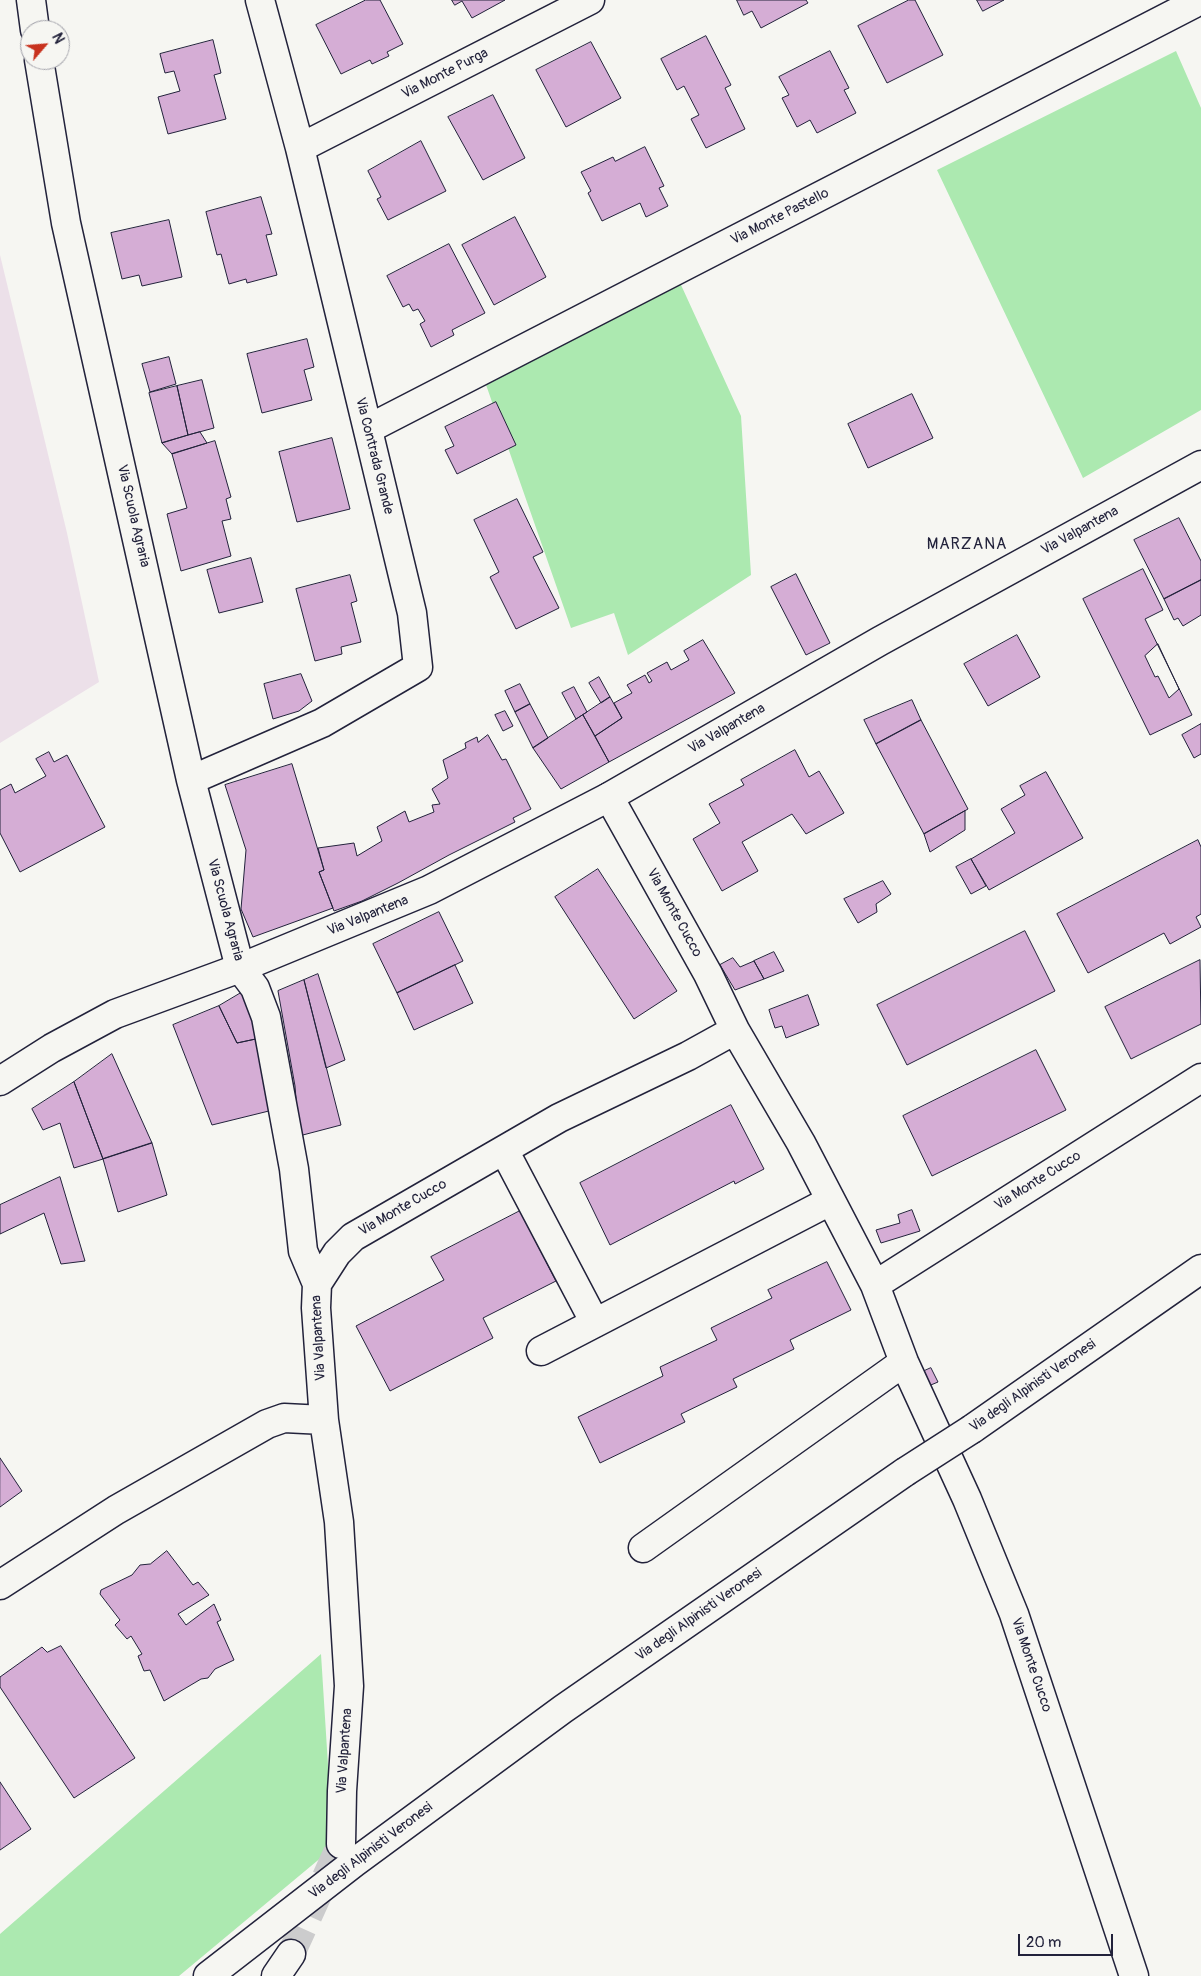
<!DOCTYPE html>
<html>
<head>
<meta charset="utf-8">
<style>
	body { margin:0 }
	#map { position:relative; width:1201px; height:1976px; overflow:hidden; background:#f6f6f2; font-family:Pangolin,sans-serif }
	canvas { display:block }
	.north { position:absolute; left:20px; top:20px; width:50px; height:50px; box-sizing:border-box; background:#f6f6f2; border:1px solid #a1a1a9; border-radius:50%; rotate:63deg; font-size:14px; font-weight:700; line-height:20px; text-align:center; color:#22223b }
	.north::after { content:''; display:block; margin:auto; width:18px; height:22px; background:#c8321e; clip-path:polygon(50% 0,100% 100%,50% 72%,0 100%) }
	.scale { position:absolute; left:1018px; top:1934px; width:95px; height:22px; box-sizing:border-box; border:2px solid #22223b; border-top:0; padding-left:6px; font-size:15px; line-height:18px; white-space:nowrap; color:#22223b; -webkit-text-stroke:4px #f6f6f2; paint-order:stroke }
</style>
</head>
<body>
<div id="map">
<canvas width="1201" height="1976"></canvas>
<div class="north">N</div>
<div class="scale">20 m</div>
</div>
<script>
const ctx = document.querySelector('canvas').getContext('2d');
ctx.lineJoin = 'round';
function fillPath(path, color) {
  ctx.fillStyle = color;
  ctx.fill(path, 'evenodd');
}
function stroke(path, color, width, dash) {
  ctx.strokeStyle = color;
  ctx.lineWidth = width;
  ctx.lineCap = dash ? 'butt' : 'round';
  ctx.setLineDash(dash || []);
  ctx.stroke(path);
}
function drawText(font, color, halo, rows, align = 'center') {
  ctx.font = font + ' Pangolin,sans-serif';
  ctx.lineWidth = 4.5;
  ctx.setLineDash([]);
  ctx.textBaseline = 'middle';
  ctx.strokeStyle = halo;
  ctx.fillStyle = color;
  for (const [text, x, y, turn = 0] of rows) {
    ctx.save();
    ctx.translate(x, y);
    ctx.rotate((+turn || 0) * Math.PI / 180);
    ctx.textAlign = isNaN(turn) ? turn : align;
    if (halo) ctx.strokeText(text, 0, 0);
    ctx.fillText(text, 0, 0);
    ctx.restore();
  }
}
const built = new Path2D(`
	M0,255L67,533L99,682L0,743Z`);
const green = new Path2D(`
	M1176,51L1201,108V410L1083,478L937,170Z
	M676,274L741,416L751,575L628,655L614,613L571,628L484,379Z
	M321,1654L330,1797L329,1851L179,1976H0V1934Z`);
const building = new Path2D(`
	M366,0H380L403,44L387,52L389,56L372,64L370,60L341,74L316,25Z
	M452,0H505L472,18L462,1L455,5Z
	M737,0H806L808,3L761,28L752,11L744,15Z
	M909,0H915L943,55L887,83L858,26Z
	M977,0H1004L983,11Z
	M706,36L731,85L725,88L745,129L706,148L691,119L699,115L684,86L677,90L661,59Z
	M213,40L221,73L214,75L226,119L168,134L158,97L180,91L174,71L165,73L160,54Z
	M591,42L621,98L566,127L536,70Z
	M830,51L849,88L844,90L856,113L817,133L810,120L797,127L782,98L789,95L779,77Z
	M493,95L525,158L483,180L448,117Z
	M421,141L446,191L388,220L377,199L381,197L368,171Z
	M645,147L664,186L659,188L668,206L646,217L640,203L602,221L588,193L591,191L581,172L613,157L615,161Z
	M261,197L272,234L266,235L277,275L247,283L246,279L229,284L221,254L217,255L206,212Z
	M515,217L546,277L494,305L462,245Z
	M169,220L182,277L142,286L139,275L122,279L111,233Z
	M449,244L485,313L452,330L454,335L431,347L420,324L425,321L418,309L413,311L409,304L403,307L387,276Z
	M307,339L314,367L304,370L312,400L262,413L247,354Z
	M169,357L176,384L150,392L142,364Z
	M202,380L214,428L188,435L177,386Z
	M177,386L188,435L162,443L149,393Z
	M912,394L933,438L868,468L848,424Z
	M496,402L516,445L457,474L445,450L454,446L445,427Z
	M200,432L207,443L172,454L162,443Z
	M332,438L350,509L297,522L279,452Z
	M215,441L231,497L226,499L231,519L222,521L231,556L181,571L167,514L187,508L172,454Z
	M517,499L543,552L533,557L559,608L516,629L490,577L499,572L474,520Z
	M1179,518L1201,561V580L1164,599L1134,540Z
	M251,558L263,602L219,613L207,570Z
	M1143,569L1163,610L1145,619L1192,715L1150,735L1083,599Z
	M796,574L830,643L806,655L771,587Z
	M350,575L357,601L351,603L361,642L341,647L342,654L315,661L296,589Z
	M1201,580V615L1183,626L1178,618L1174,620L1164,599Z
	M1017,635L1040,677L988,706L964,664Z
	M703,640L735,693L609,762L595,736L622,718L614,703L632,693L627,685L645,675L649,683L652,681L647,673L667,662L671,670L689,660L684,651Z
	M1158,644L1179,689L1169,698L1158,676L1155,677L1145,656Z
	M301,674L312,701L299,711L273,719L264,684Z
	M599,677L610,697L601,703L589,683Z
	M520,684L530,704L515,712L505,691Z
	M574,687L587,712L576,719L562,693Z
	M610,697L622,718L595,736L583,715Z
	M912,700L921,720L876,744L864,720Z
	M530,704L548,738L533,748L515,712Z
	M505,711L513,726L503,731L495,715Z
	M583,715L609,762L561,789L533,748Z
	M921,720L968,809L924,834L876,744Z
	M1201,724V754L1194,758L1182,735Z
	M488,735L502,760L506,759L531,809L513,818L515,822L449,855L398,883L362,901L334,911L319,872L324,870L318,848L354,843L357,856L382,841L377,827L405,811L409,822L434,812L432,805L440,804L432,789L448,778L443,760L466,748L465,743L477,737L478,742Z
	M795,750L809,777L819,771L844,813L806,834L792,814L742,842L758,871L722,891L693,839L720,823L709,804L744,785L741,780Z
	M49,752L54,762L67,755L105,827L20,872L0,833V790L11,784L15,793L46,776L36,759Z
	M292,764L324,870L319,872L333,908L253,937L241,909L246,850L225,785Z
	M1046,772L1083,838L989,890L971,859L1015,833L1001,809L1025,795L1020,786Z
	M965,811V830L930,852L924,834Z
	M1198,840L1201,847V914L1196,917L1201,927L1170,944L1164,933L1088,973L1057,914Z
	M971,859L986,886L971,894L956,867Z
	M598,869L677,991L634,1019L555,897Z
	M883,881L891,894L876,904L877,912L858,923L844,899Z
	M439,912L463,961L397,993L373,944Z
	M1025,931L1055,991L907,1065L877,1005Z
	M774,952L784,971L764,979L754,961Z
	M733,958L740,967L754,961L764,979L735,990L720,965Z
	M1200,960L1201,1024L1131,1059L1105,1007Z
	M455,965L473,1003L414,1030L397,993Z
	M318,974L345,1060L326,1068L304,980Z
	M304,980L341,1125L299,1136L295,1086L278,991Z
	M246,990L265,1037L237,1043L219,1006Z
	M808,995L819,1025L786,1038L782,1026L775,1028L769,1010Z
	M219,1006L237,1043L265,1037L277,1109L212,1125L173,1025Z
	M1036,1050L1066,1110L932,1176L903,1116Z
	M112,1054L152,1143L103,1159L74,1082Z
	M74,1082L103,1159L74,1168L60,1123L43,1130L32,1109Z
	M731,1105L764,1169L735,1184L734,1181L610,1245L580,1183Z
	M152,1143L167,1195L118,1212L103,1159Z
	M60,1177L85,1261L61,1264L44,1213L0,1234V1205Z
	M912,1210L920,1231L881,1243L876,1230L900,1223L898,1215Z
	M520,1211L556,1281L483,1318L493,1338L390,1391L356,1326L444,1280L431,1257Z
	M827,1262L851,1310L790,1340L794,1349L733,1379L737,1387L681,1414L685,1422L600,1463L578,1417L663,1376L660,1367L717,1340L711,1328L772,1298L768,1290Z
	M931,1368L938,1382L926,1387L920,1373Z
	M0,1458L22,1491L0,1507Z
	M167,1551L193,1585L198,1582L209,1595L178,1614L186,1625L214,1604L221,1620L217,1622L234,1660L215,1669L208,1678L201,1679L164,1701L150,1670L144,1671L138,1656L142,1654L131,1636L127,1639L115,1625L120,1620L100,1594L101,1590L132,1575L140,1565L150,1564Z
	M61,1646L135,1758L74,1798L0,1687V1677L42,1647L47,1652Z
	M0,1782L31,1829L0,1850Z`);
const minorTunnel = new Path2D(`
	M291,1954L341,1844`);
const minor = new Path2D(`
	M31,0L35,30
	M39,60L66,223L191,780L240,968L255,988L266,1017L294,1169L303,1251L317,1284L316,1308L324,1420L339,1522L349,1686L342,1791L341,1844
	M300,148L590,0
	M368,429L1193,4
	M191,780L322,723L418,667L412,613L300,148L260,0
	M609,797L708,974L735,1030L801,1143L875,1285L904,1362L967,1499L1014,1614L1134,1976
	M504,1150L595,1323
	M317,1284L337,1253L353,1237L559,1118L688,1056L735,1030
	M875,1285L1201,1078
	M541,1351L830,1201
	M643,1548L904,1362
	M0,1585L116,1510L267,1424L284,1418L324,1420
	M276,1976L291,1954`);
const tertiary = new Path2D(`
	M0,1081L52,1048L115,1014L240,968L429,890L609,797L880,641L1201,465`);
const trunk = new Path2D(`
	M972,1429L1201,1269
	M208,1976L355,1862L563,1709L905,1472`);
const trunkBridge = new Path2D(`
	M905,1472L972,1429`);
const streetNames = [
	["Via Monte Purga",445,74,-27],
	["Via Monte Pastello",780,217,-27],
	["Via Contrada Grande",374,456,76],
	["Via Scuola Agraria",133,516,77],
	["Via Valpantena",1080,531,-29],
	["Via Valpantena",727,729,-30],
	["Via Scuola Agraria",225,910,75],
	["Via Monte Cucco",674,913,61],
	["Via Valpantena",368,916,-22],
	["Via Monte Cucco",1038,1181,-32],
	["Via Monte Cucco",403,1208,-30],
	["Via Valpantena",319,1338,-93],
	["Via degli Alpinisti Veronesi",1033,1386,-35],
	["Via degli Alpinisti Veronesi",699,1615,-35],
	["Via Monte Cucco",1031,1665,71],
	["Via Valpantena",345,1751,-86],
	["Via degli Alpinisti Veronesi",371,1851,-37]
];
const quarterNames = [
	["MARZANA",967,545]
];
fillPath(built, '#ece0e9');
fillPath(green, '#ace9b0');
fillPath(building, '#d5add5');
stroke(building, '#22223b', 1);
stroke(minorTunnel, '#cccccd', 28, [28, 14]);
stroke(minor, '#22223b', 31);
stroke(tertiary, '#22223b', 31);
stroke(trunk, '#22223b', 31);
stroke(minor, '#f6f6f2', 28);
stroke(tertiary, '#f6f6f2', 28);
stroke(trunk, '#f6f6f2', 28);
stroke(trunkBridge, '#22223b', 31, []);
stroke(trunkBridge, '#f6f6f2', 28);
drawText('14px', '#22223b', '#f6f6f2', streetNames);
ctx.letterSpacing = '1px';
drawText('16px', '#22223b', '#f6f6f2', quarterNames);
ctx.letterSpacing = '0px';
</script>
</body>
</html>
